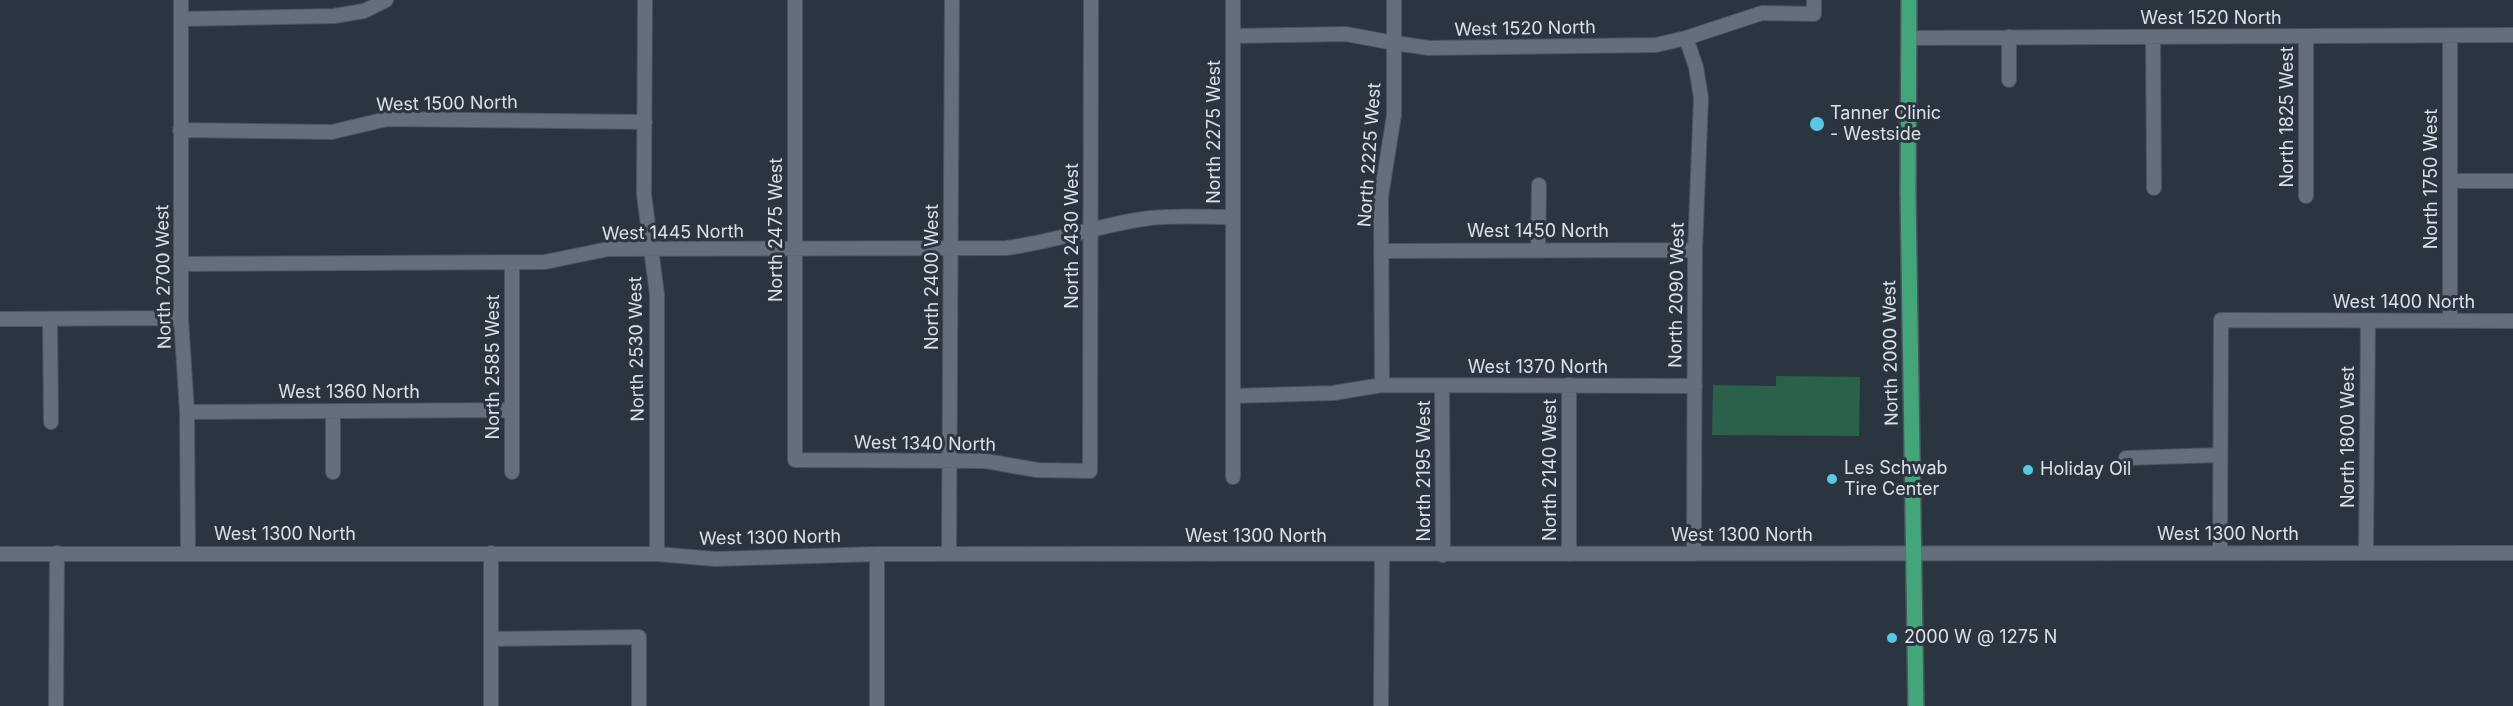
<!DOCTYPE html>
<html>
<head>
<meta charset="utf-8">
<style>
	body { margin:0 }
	canvas { display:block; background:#2b353f }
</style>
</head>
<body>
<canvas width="2513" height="706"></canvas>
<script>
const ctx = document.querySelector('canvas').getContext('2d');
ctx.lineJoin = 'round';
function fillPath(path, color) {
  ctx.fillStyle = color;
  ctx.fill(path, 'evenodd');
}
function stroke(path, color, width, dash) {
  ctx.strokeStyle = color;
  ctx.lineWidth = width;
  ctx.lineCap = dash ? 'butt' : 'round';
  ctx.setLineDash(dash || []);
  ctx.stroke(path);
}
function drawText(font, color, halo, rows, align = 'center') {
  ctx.font = font + ' Inter,sans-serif';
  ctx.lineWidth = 6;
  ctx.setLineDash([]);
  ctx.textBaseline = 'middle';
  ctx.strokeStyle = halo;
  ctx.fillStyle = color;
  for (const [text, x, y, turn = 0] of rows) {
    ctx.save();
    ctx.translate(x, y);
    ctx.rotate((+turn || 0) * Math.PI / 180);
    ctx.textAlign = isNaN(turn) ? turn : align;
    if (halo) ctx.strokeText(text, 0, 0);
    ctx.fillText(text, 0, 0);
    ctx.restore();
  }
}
const green = new Path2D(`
	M1776,376L1860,377L1859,436L1712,435L1713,385L1776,386Z`);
const minor = new Path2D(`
	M181,0V318L187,412L188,552
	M645,0L644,194L657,295V554
	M795,0V460L985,461L1037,470L1090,471L1091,0
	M181,19L334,16L364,11L386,0
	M1233,36L1346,34L1394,43L1429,48L1656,45L1686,38L1762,13L1814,14V0
	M2009,37V80
	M2153,37L2154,188
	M2306,37V196
	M2450,37V321
	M1686,38L1696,67L1701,98L1695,250L1694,554
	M1909,38L2513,35
	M180,130L332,132L387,119L645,122
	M2450,181H2513
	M1538,249L1539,185
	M1381,251L1695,250
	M512,262V472
	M182,264L545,262L608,249L1006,248C1055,242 1101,224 1150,218C1177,215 1206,217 1233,217
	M0,319L181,318
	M50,319L51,422
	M1382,385L1381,197L1394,115V0
	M1569,385V554
	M1442,387L1443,555
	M1233,396L1333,393L1382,385L1695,386
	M333,411V472
	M187,412L511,410
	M2126,458L2219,455
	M1233,477V0
	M491,553V706
	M2220,553L2221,320L2513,321
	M2366,553L2368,321
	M0,554H657L715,559L877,554L2513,553
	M877,554V706
	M949,554L952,0
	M492,639L639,637V706
	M56,706L57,553
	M1381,706L1382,555`);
const major = new Path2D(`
	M1909,0L1908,193L1916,706`);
const markers = [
	[1817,124,8,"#5ac8e5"],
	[2028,470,6,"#5ac8e5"],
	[1832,479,6,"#5ac8e5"],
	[1892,638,6,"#5ac8e5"]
];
const streetNames = [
	["West 1520 North",2211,19],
	["West 1520 North",1525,29,-1],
	["West 1500 North",447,104,-1],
	["North 1825 West",2288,117,-90],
	["North 2275 West",1215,132,-90],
	["North 2225 West",1370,155,-86],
	["North 1750 West",2432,179,-90],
	["North 2475 West",777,230,-90],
	["West 1450 North",1538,232],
	["West 1445 North",673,233,-1],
	["North 2430 West",1073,236,-90],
	["North 2700 West",164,277,-91],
	["North 2400 West",933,277,-90],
	["North 2090 West",1677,295,-89],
	["West 1400 North",2404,303],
	["North 2530 West",637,349,-91],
	["North 2000 West",1891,353,-91],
	["North 2585 West",494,367,-90],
	["West 1370 North",1538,368],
	["West 1360 North",349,393],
	["North 1800 West",2349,437,-90],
	["West 1340 North",925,444,1],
	["North 2140 West",1551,470,-90],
	["North 2195 West",1425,471,-90],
	["West 1300 North",285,535],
	["West 1300 North",2228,535],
	["West 1300 North",1742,536],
	["West 1300 North",1256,537],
	["West 1300 North",770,538,-1]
];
const poiNames = [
	["Tanner Clinic",1830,114],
	["- Westside",1830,135],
	["Les Schwab",1844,469],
	["Tire Center",1844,490],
	["Holiday Oil",2040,470],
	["2000 W @ 1275 N",1904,638]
];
fillPath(green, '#2b614b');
stroke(minor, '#4b535c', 16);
stroke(major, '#4b535c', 18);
stroke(minor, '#646f7b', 14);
stroke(major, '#42a67a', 15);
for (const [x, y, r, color] of markers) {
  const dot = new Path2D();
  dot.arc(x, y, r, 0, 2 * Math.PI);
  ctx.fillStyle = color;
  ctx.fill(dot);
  stroke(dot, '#2b353f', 2);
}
drawText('18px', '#dbe1e8', '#2b353f', streetNames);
drawText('18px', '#dbe1e8', '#2b353f', poiNames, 'left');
</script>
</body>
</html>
